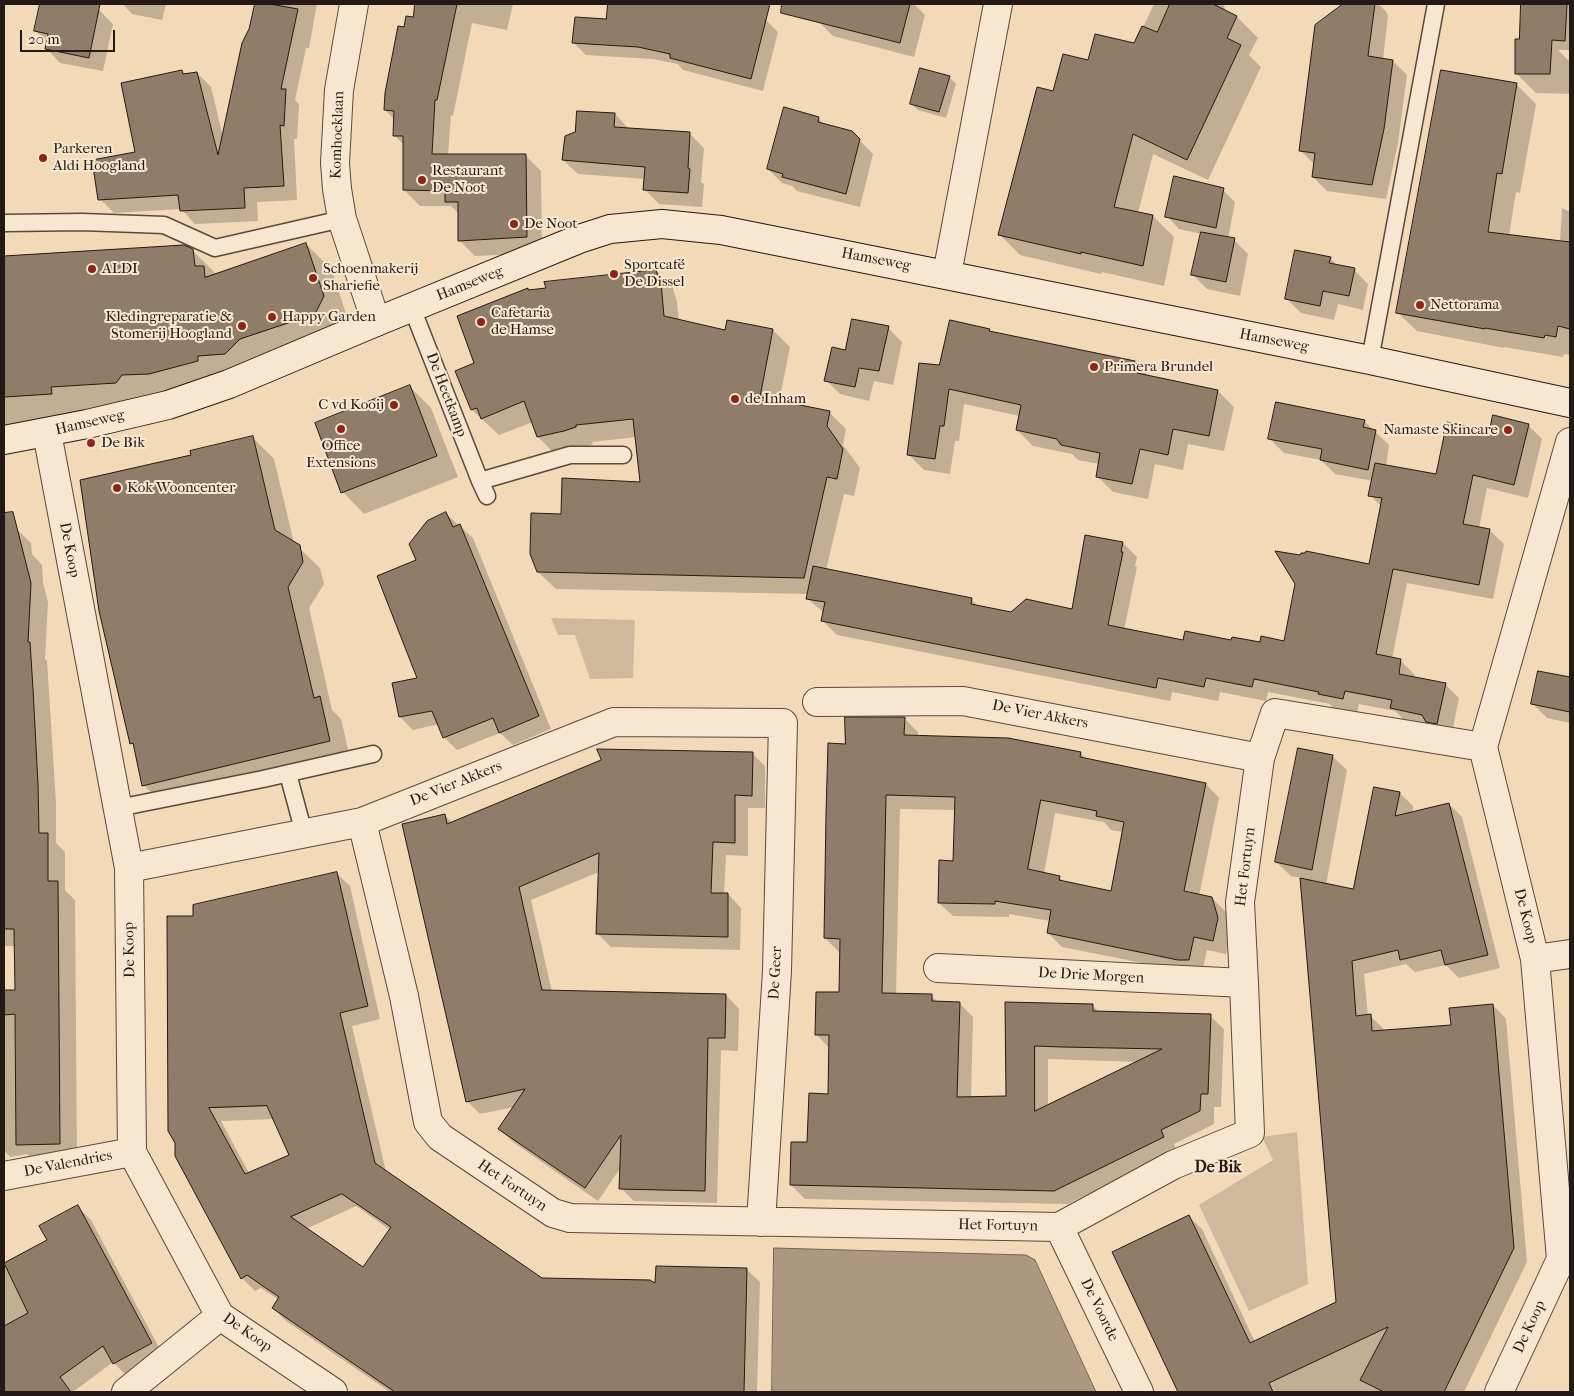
<!DOCTYPE html>
<html>
<head>
<meta charset="utf-8">
<style>
	body { margin:0 }
	#map { position:relative; width:1574px; height:1396px; overflow:hidden; background:#f2dab8; font-family:"IM FELL French Canon",serif }
	canvas { display:block }
	.frame { position:absolute; inset:0; border:5px solid #241914; pointer-events:none }
	.scale { position:absolute; left:20px; top:30px; width:95px; height:22px; box-sizing:border-box; border:2px solid #241914; border-top:0; padding-left:6px; font-size:15px; line-height:18px; white-space:nowrap; color:#241914; -webkit-text-stroke:4px #f7e7d1; paint-order:stroke }
</style>
</head>
<body>
<div id="map">
<canvas width="1574" height="1396"></canvas>
<div class="frame"></div>
<div class="scale">20 m</div>
</div>
<script>
const ctx = document.querySelector('canvas').getContext('2d');
ctx.lineJoin = 'round';
function fillPath(path, color) {
  ctx.fillStyle = color;
  ctx.fill(path, 'evenodd');
}
function stroke(path, color, width, dash) {
  ctx.strokeStyle = color;
  ctx.lineWidth = width;
  ctx.lineCap = dash ? 'butt' : 'round';
  ctx.setLineDash(dash || []);
  ctx.stroke(path);
}
function drawText(font, color, halo, rows, align = 'center') {
  ctx.font = font + ' "IM FELL French Canon",serif';
  ctx.lineWidth = 4;
  ctx.setLineDash([]);
  ctx.textBaseline = 'middle';
  ctx.strokeStyle = halo;
  ctx.fillStyle = color;
  for (const [text, x, y, turn = 0] of rows) {
    ctx.save();
    ctx.translate(x, y);
    ctx.rotate((+turn || 0) * Math.PI / 180);
    ctx.textAlign = isNaN(turn) ? turn : align;
    if (halo) ctx.strokeText(text, 0, 0);
    ctx.fillText(text, 0, 0);
    ctx.restore();
  }
}
const green = new Path2D(`
	M551,618L635,620L633,678L590,679L575,635H558Z
	M1297,1132L1308,1284L1249,1311L1199,1205L1273,1160L1262,1137Z`);
const water = new Path2D(`
	M774,1248L1026,1255L1035,1260L1096,1392H772Z`);
const shadow = new Path2D(`
	M41,4H68L99,10L113,24L103,71L60,63L46,48L47,42L36,31Z
	M123,4H166L162,20L132,14Z
	M256,4H317L309,48H306L295,100L299,104L297,139H294L297,200L257,202L258,221L195,224L181,209L114,213L100,199L136,153L181,71L185,75L197,73L211,87L223,137Z
	M416,4H513L507,30L472,23L453,116L451,115L448,155H525L541,171L542,253L475,256L459,240V214L451,206H420L404,190V145L394,135L395,120L385,110L405,28L414,19Z
	M675,4H724L723,9L766,20L778,32L763,91L683,70L678,64L652,59L586,55L573,42L670,25Z
	M788,4H914L925,15L914,57L833,36L819,22L800,16Z
	M1154,4H1224L1225,11L1237,17L1258,38L1249,55L1261,67L1208,180L1153,154L1138,213L1153,216L1174,237L1164,286L1102,272L1101,274L1020,255L999,234L1054,92L1089,62L1135,44Z
	M1345,4H1378L1386,11L1388,16L1383,59L1393,61L1407,75L1398,143L1386,199L1327,191L1313,177L1315,165L1300,150L1316,26Z
	M1522,4H1570V50H1558L1570,62V94L1536,93L1516,73L1520,40Z
	M1442,72L1517,85L1536,104L1520,193L1516,192L1509,236L1560,242L1562,208L1570,212V355L1564,354L1563,357L1504,347V348L1417,331L1397,312Z
	M949,77L956,84L946,118L918,110L911,104Z
	M615,114L629,129L690,134L704,148L701,182L704,184L702,207L659,204L644,189L645,179L578,174L563,160Z
	M818,118L825,125L851,132L873,154L860,207L797,191L792,186L782,183L768,169Z
	M1223,190L1235,202L1228,239L1234,240L1248,254L1240,296L1207,289L1193,275L1202,234L1179,229L1167,216Z
	M306,244L332,270L349,323L176,400L77,420L10,424L11,437H4V257L184,246L192,250L217,275Z
	M1330,258L1338,266L1354,270L1368,284L1363,310L1338,304L1334,320L1301,313L1287,299Z
	M656,271L673,288L677,302L679,321L726,331L773,330L790,347L779,402L829,412L846,429L843,445L860,468L854,496L844,494L826,570L971,599L979,607L1011,614L1073,611L1123,543L1137,557L1135,566L1137,567L1124,630L1184,642L1232,641L1261,644L1285,642L1370,566L1382,507L1370,495L1373,481L1335,474L1321,460L1284,453L1270,439L1364,421L1389,445L1386,466L1436,475L1490,432L1528,425L1542,439L1528,498L1487,488L1479,528L1489,530L1504,544L1493,599L1407,583L1392,659L1401,661L1415,675L1414,678L1445,684L1459,698L1451,737L1406,722L1395,711L1359,704L1357,712L1333,708L1330,704L1268,692L1266,701L1220,692L1218,701L1172,692L1170,701L837,635L823,621L824,613L808,599L809,594L556,589L538,572L562,515L641,483L636,437L592,442L593,444L582,448L555,454L538,437L533,422L499,435L472,410L457,372L476,364L529,291Z
	M888,328L902,342L893,385L874,381L869,401L840,394L826,380L846,351Z
	M989,330L992,333L1134,362L1150,377L1218,391L1234,407L1224,451L1188,444L1183,470L1155,464L1148,499L1113,492L1097,476L1099,464L1078,460L1072,454L1033,446L1017,430L1020,416L964,404L959,441H955L950,474L924,470L908,454L940,366Z
	M410,387L431,408L458,477L364,514L343,492L316,424Z
	M253,438L274,459L294,543L320,568L324,584L309,608L332,710L341,719L351,762L165,807L144,785L135,746L131,743L193,456Z
	M446,514L473,538L551,729L513,745L500,733L457,750L444,737L439,724L413,730L400,717L419,679L417,561Z
	M4,517L31,543L32,554L42,565L43,583L48,602L45,659L47,661L50,707L56,803V843L65,852V890L75,900L77,1161L35,1162L27,1154L10,1157L4,1150V991H16V946H4Z
	M1538,672L1570,679V723L1547,718L1533,704Z
	M904,718L918,732V736L1080,753L1087,759L1206,784L1219,798L1199,896L1212,898L1226,912L1231,933L1226,954L1207,950L1202,973H1193L1062,947L1048,933L1050,921L1009,914V917L953,916L939,903L954,862L956,810L900,809L896,995L931,996L938,1002L959,1003L973,1017L971,1098H1007L1006,1004L1093,1006L1099,1012L1210,1016L1224,1029L1221,1107H1214V1124L1174,1144L1177,1151L1068,1204L805,1199L791,1185L829,1095L830,1049L816,1034L840,994L841,952H839L825,938L846,745ZM1055,813L1104,822L1111,830L1123,832L1112,892L1065,883L1059,877L1044,874ZM1048,1059L1139,1062L1048,1106Z
	M752,753L765,766V808H748V856L726,855L724,894H728L741,908L740,950L611,947L598,934L599,872L531,900L552,992L726,995L739,1009L738,1051L721,1050L717,1203L634,1201L621,1188V1167L598,1201L513,1142L500,1129L514,1107L480,1114L467,1101L444,815L453,823Z
	M1332,756L1347,770L1326,885L1354,890L1400,793L1413,806L1412,814L1449,804L1462,817L1500,968L1459,978L1446,965L1415,972L1406,964L1364,974L1368,1016H1370L1384,1029V1031L1452,1026L1493,1005L1506,1019L1527,1262L1464,1392H1179L1113,1252L1188,1216L1202,1229L1255,1342L1338,1303L1302,878L1291,876L1276,862Z
	M336,873L350,886L380,1019L352,1026L386,1172L542,1279L657,1285L746,1269L760,1282L757,1392H390L286,1321L273,1308L279,1300L261,1288L255,1291L242,1278L176,1156L194,917ZM274,1119L291,1155L249,1173L221,1121ZM356,1206L390,1230L363,1269L306,1229Z
	M78,1207L91,1220L164,1357L127,1376L113,1362L73,1392H4V1259L5,1264L48,1240Z`);
const building = new Path2D(`
	M40,4H100L89,58L45,49L48,34L34,31Z
	M255,4H270L298,9L281,89H286L284,126L280,125L284,186L244,188L245,208L180,211L178,195L98,200L92,160L135,152L121,83L182,70L183,74L197,72L218,155L242,43L249,29Z
	M415,4H457L437,100H435L432,154H526L527,237L458,241V202H445V191L403,190V136H393L394,111L384,110L385,93L398,26L404,27L406,16L413,17Z
	M608,4H770L751,79L670,58V54L638,47L572,43L575,17L606,19Z
	M782,4H910L900,43L781,13Z
	M1170,4H1213L1237,16L1227,38L1241,45L1187,160L1133,134L1114,207L1153,215L1143,266L1081,252V254L998,235L1037,87L1053,91L1063,54L1088,60L1095,34L1134,43L1142,26L1157,32Z
	M1343,4H1375L1368,56L1393,60L1384,129L1372,185L1312,177L1315,153L1299,151L1315,25Z
	M1521,4H1567L1565,41L1552,40L1550,74H1515V39H1519Z
	M920,68L950,76L939,112L910,104Z
	M1441,70L1517,83L1502,174L1497,173L1488,232L1570,242V329L1558,326L1556,337L1545,335L1544,338L1485,328V329L1396,313Z
	M784,107L819,117L818,122L852,131L860,139L846,194L782,177L783,174L767,169Z
	M577,111L615,113L614,127L690,132L688,168L690,169L688,193L643,190L645,167L562,160L565,136L575,132Z
	M1174,176L1224,188L1216,228L1165,217Z
	M1201,232L1235,238L1226,282L1191,275Z
	M306,243L324,296L315,314L240,339L225,354L198,356V361L149,374L122,375L116,383L51,387L52,394L4,397V256L184,245L193,249L195,266H204L205,277Z
	M1295,250L1331,257L1329,263L1355,268L1349,296L1323,291L1320,306L1285,299Z
	M656,270L661,283L664,316L725,330L727,320L773,329L760,397L830,411L827,426L843,449L837,479L827,477L804,578L537,572L530,554L531,513L561,514L562,478L640,482L633,419L576,425V427L564,431L537,437L524,401L481,419L477,408L471,410L455,371L474,363L457,316L528,288V290L546,288L544,282Z
	M852,319L889,326L879,371L859,368L855,387L824,381L832,347L845,350Z
	M950,320L990,329L989,331L1135,361L1134,363L1139,364L1137,373L1218,390L1209,436L1173,429L1168,455L1140,449L1132,484L1096,477L1100,453L1061,445L1057,439L1016,430L1021,405L949,389L944,426H940L935,459L907,455L919,363L939,365Z
	M410,385L437,456L341,493L315,423Z
	M1276,402L1365,420L1363,427L1376,430L1368,470L1320,460L1322,449L1268,439Z
	M1493,415L1529,424L1514,485L1473,475L1463,524L1490,529L1479,585L1393,569L1376,654L1401,659L1399,674L1446,683L1437,724L1426,722L1422,715L1390,708L1392,700L1345,691L1343,699L1318,694L1319,692L1254,679L1252,687L1206,678L1204,687L1158,678L1156,688L821,621L825,602L806,599L813,566L972,598L971,604L1011,612L1026,599L1072,609L1085,535L1123,542L1121,552H1123L1108,625L1183,640L1185,631L1231,640L1232,637L1260,642L1261,636L1284,641L1295,584L1275,551L1300,555L1301,553H1305L1306,551L1369,564L1382,498L1368,496L1375,463L1436,474L1447,422L1489,431Z
	M253,436L275,530L300,545L303,562L288,587L314,698L320,696L330,741L142,786L133,743L130,744L99,611L80,480L191,455L190,451Z
	M13,512L31,583L28,642H30L33,689L38,784L39,833H48V881H58L60,1144L16,1145L15,1014L4,1015V990H15L14,929H4V513Z
	M446,512L453,527L460,524L539,716L499,733L493,718L443,738L432,711L399,717L392,683L417,678L377,576L416,560L409,544L427,521Z
	M1538,671L1570,677V712L1531,704Z
	M845,717H905L904,735L1008,738L1081,752L1080,757L1206,783L1184,891L1212,897L1218,918L1213,941L1194,937L1189,960H1178L1047,933L1051,910L995,901V904L938,903L939,860L953,861L955,797L886,795L882,993L932,994V1001L960,1002L957,1097L1006,1096L1005,1002L1093,1004V1011L1211,1014L1208,1094H1201L1200,1111L1161,1130L1164,1137L1054,1191L790,1185L791,1142H807L809,1093L828,1094L829,1035H815L816,992H839L840,939L824,938L826,814L828,743L845,744ZM1041,800L1097,811L1096,816L1124,822L1111,891L1059,880L1060,876L1028,869ZM1035,1046L1062,1047L1162,1049L1035,1111Z
	M1298,748L1333,755L1312,870L1275,862Z
	M597,749L753,752L752,796L735,795V843L713,842L711,893H728V937L596,934L599,853L519,887L542,990L726,994L725,1038H708L705,1191L619,1189L621,1135L585,1188L498,1129L525,1089L466,1102L402,824L445,814L447,824L601,760Z
	M1374,787L1400,792L1395,816L1449,803L1488,955L1445,965L1441,950L1400,960L1398,950L1352,961L1356,1016L1371,1014L1372,1031L1451,1025L1449,1008L1493,1004L1514,1248L1444,1392H1384L1360,1380L1388,1327L1269,1383L1273,1392H1178L1112,1252L1189,1215L1250,1343L1336,1302L1300,878L1353,889Z
	M337,872L368,1006L340,1013L375,1163L542,1278L650,1280L655,1283L656,1266L747,1268L744,1392H395L272,1308L279,1297L247,1275L241,1279L175,1156V1143L168,1131L167,916H193V905ZM267,1106L289,1155L245,1174L209,1108ZM342,1194L391,1227L363,1267L291,1217Z
	M78,1205L152,1343L113,1364L103,1346L60,1377L71,1392H4V1326L28,1313L4,1263L47,1240L39,1226Z`);
const lane = new Path2D(`
	M4,223L82,222L164,225L215,248L342,219
	M412,308L480,481L487,496
	M1370,360L1436,4
	M480,481L570,455H623
	M288,774L304,833
	M118,808L263,779L373,754`);
const street = new Path2D(`
	M354,4L339,90L335,163L337,189L342,219L376,322
	M947,274L998,4
	M47,433L129,868L132,1152L220,1316L333,1392
	M817,702L963,701L1260,758
	M362,822L404,996L428,1122L440,1137L553,1213L570,1218L1059,1227L1173,1165L1250,1133L1244,983L1240,902L1260,758L1275,713L1483,747
	M129,868L362,822L614,722L783,723L777,971L761,1222
	M1535,959L1570,954
	M938,968L1244,983
	M4,1176L132,1152
	M1059,1227L1139,1392
	M126,1392L220,1316
	M1499,1392L1561,1259L1535,959L1483,747L1570,442`);
const secondary = new Path2D(`
	M4,440L87,424L168,405L229,384L376,322L579,239L610,229L662,224L721,230L1370,360L1570,403`);
const markers = [
	[43,158,5,"#8f2418"],
	[422,180,5,"#8f2418"],
	[514,224,5,"#8f2418"],
	[92,269,5,"#8f2418"],
	[614,274,5,"#8f2418"],
	[313,278,5,"#8f2418"],
	[1420,305,5,"#8f2418"],
	[272,317,5,"#8f2418"],
	[481,322,5,"#8f2418"],
	[242,326,5,"#8f2418"],
	[1094,367,5,"#8f2418"],
	[735,399,5,"#8f2418"],
	[394,405,5,"#8f2418"],
	[341,429,5,"#8f2418"],
	[1508,430,5,"#8f2418"],
	[91,443,5,"#8f2418"],
	[117,488,5,"#8f2418"]
];
const streetNames = [
	["Komhoeklaan",338,135,-88],
	["Hamseweg",876,260,11],
	["Hamseweg",470,284,-22],
	["Hamseweg",1274,341,11],
	["De Heetkamp",446,395,69],
	["Hamseweg",90,423,-13],
	["De Koop",69,550,79],
	["De Vier Akkers",1040,715,11],
	["De Vier Akkers",456,784,-22],
	["Het Fortuyn",1246,867,-83],
	["De Koop",1525,916,76],
	["De Koop",130,950,-91],
	["De Geer",776,973,-87],
	["De Drie Morgen",1091,976,3],
	["De Valendries",68,1164,-11],
	["Het Fortuyn",512,1186,34],
	["Het Fortuyn",998,1226,1],
	["De Voorde",1099,1310,64],
	["De Koop",1530,1327,-65],
	["De Koop",247,1333,35]
];
const poiNames = [
	["Parkeren",53,149],
	["Aldi Hoogland",53,166],
	["Restaurant",432,171],
	["De Noot",432,188],
	["De Noot",524,224],
	["Sportcafé",624,265],
	["De Dissel",624,282],
	["ALDI",102,269],
	["Schoenmakerij",323,269],
	["Shariefie",323,286],
	["Nettorama",1430,305],
	["Cafetaria",491,313],
	["de Hamse",491,330],
	["Kledingreparatie &",232,317,"right"],
	["Stomerij Hoogland",232,334,"right"],
	["Happy Garden",282,317],
	["Primera Brundel",1104,367],
	["de Inham",745,399],
	["C vd Kooij",384,405,"right"],
	["Namaste Skincare",1498,430,"right"],
	["De Bik",101,443],
	["Office",341,446,"center"],
	["Extensions",341,463,"center"],
	["Kok Wooncenter",127,488]
];
const neighbourhoodNames = [
	["De Bik",1218,1168]
];
fillPath(green, '#cfb99c');
fillPath(water, '#ac9880');
stroke(water, '#766555', 1);
fillPath(shadow, '#0003');
fillPath(building, '#8f7d69');
stroke(building, '#241914', 1);
stroke(lane, '#58493d', 19);
stroke(street, '#58493d', 30);
stroke(secondary, '#241914', 30);
stroke(lane, '#f7e7d1', 16);
stroke(street, '#f7e7d1', 28);
stroke(secondary, '#f7e7d1', 28);
for (const [x, y, r, color] of markers) {
  const dot = new Path2D();
  dot.arc(x, y, r, 0, 2 * Math.PI);
  ctx.fillStyle = color;
  ctx.fill(dot);
  stroke(dot, '#f7e7d1', 2);
}
drawText('15px', '#241914', '#f7e7d1', streetNames);
drawText('15px', '#241914', '#f7e7d1', poiNames, 'left');
drawText('bold 16px', '#241914', '#f7e7d1', neighbourhoodNames);
</script>
</body>
</html>
